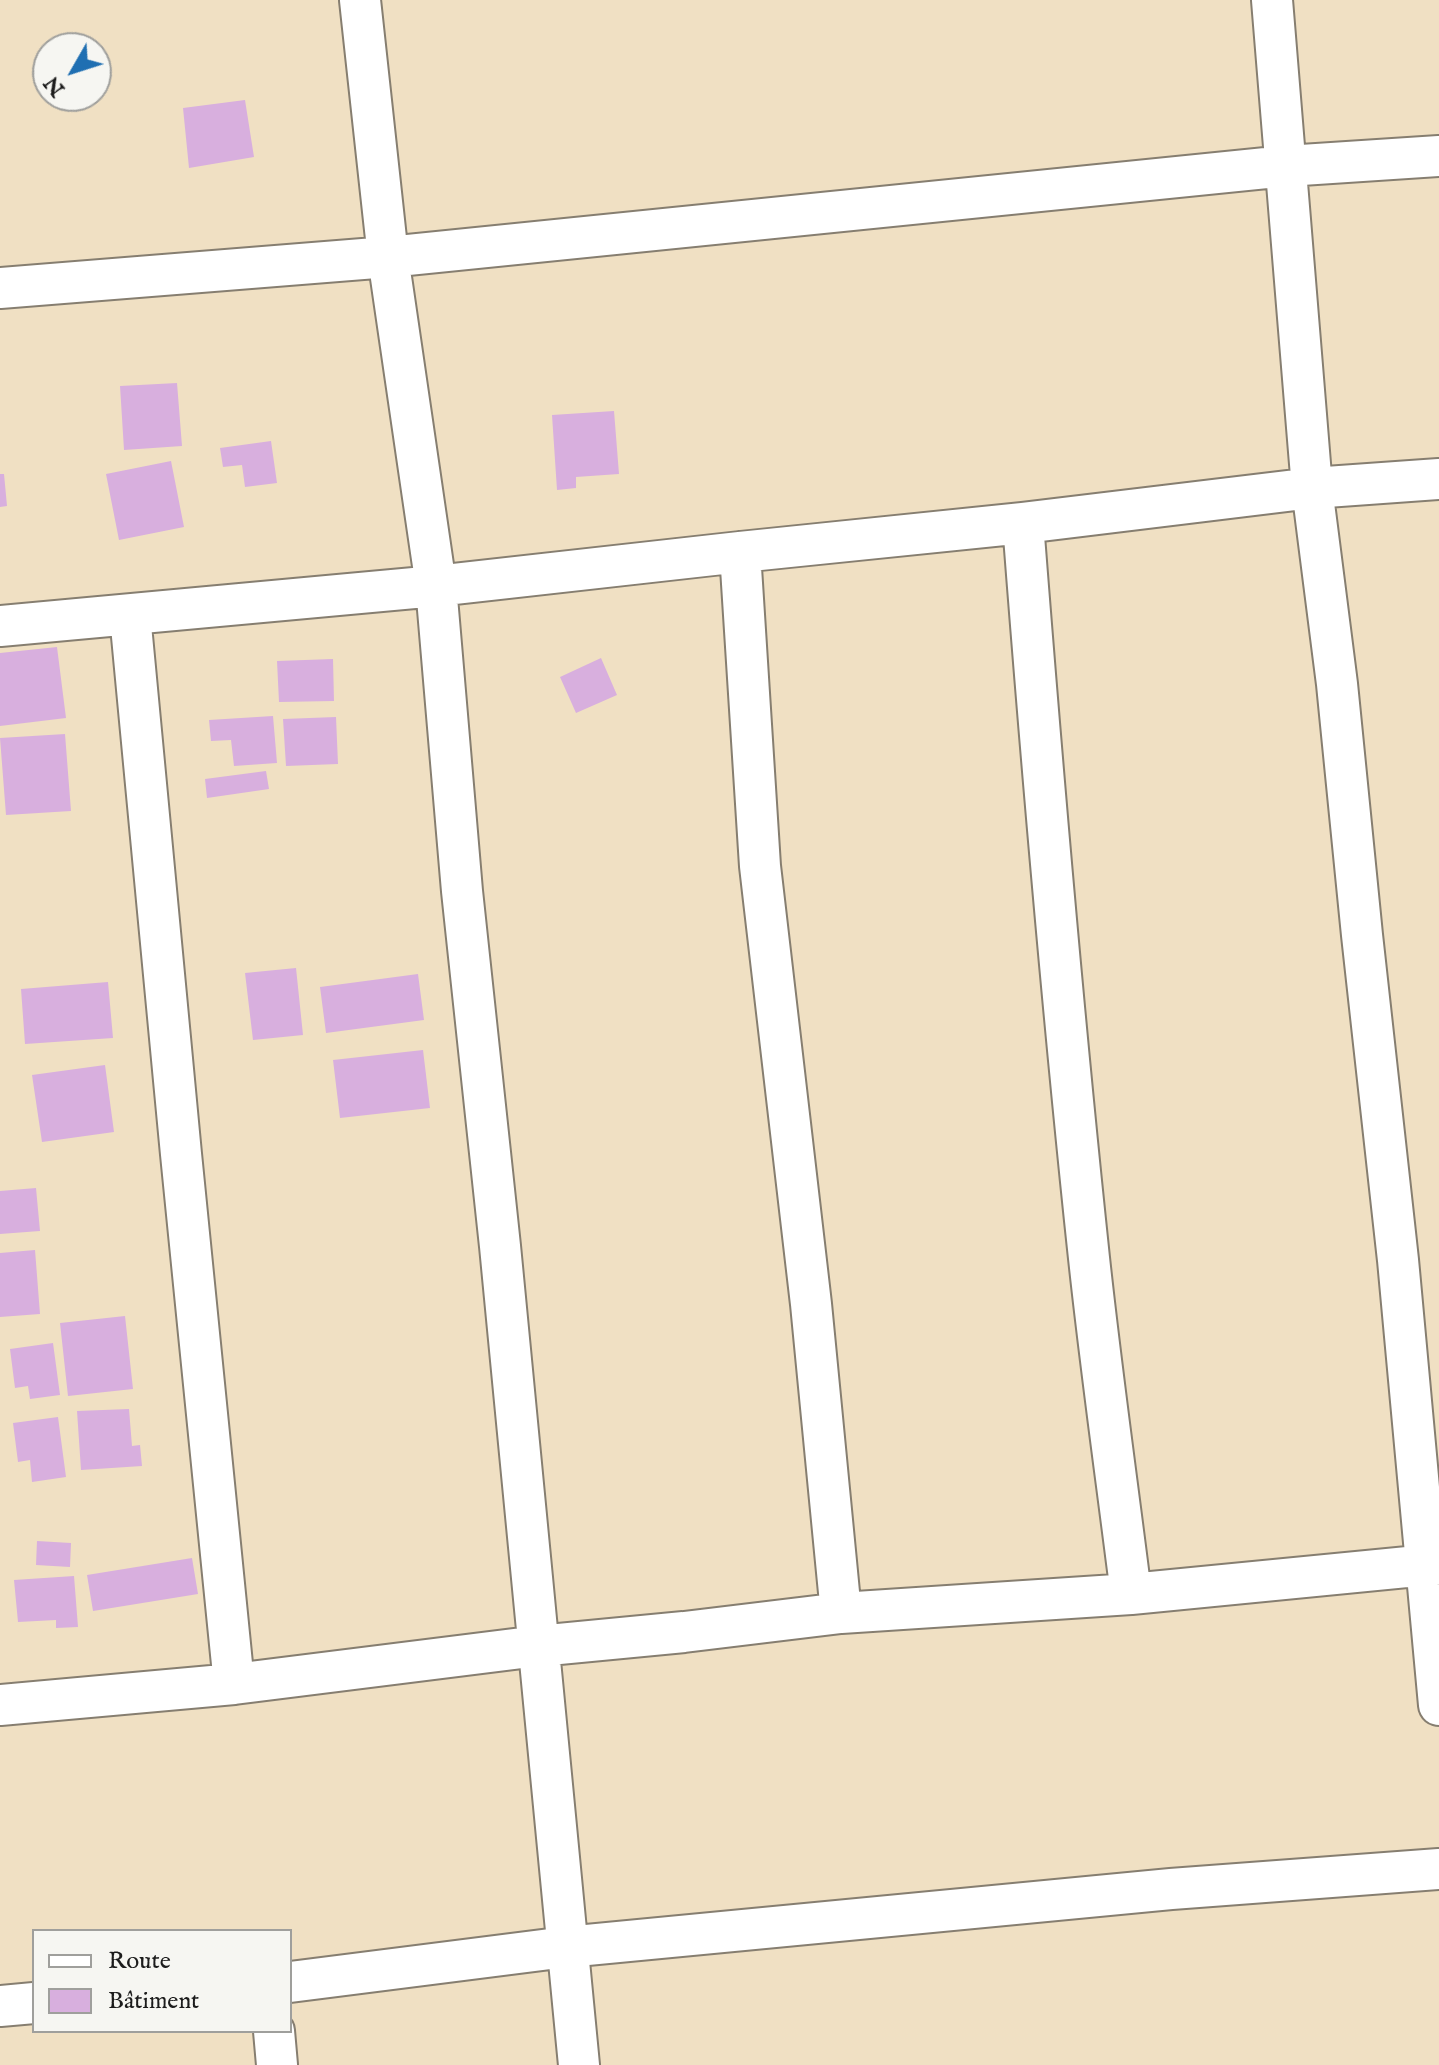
<!DOCTYPE html>
<html>
<head>
<meta charset="utf-8">
<style>
	body { margin:0 }
	#map { position:relative; width:1439px; height:2065px; overflow:hidden; background:#f0e0c3; font-family:"IM FELL English",serif }
	canvas { display:block }
	.legend { position:absolute; left:32px; top:1929px; width:260px; height:104px; box-sizing:border-box; background:#f6f6f2; border:2px solid #9f9f9c; margin:0; padding:10px 14px; list-style:none; font-size:24px; color:#1c1c1c }
	.legend li { display:flex; align-items:center; gap:16px; height:40px }
	.legend b { width:40px; border:2px solid #9f9f9c }
	.north { position:absolute; left:32px; top:32px; width:80px; height:80px; box-sizing:border-box; background:#f6f6f2; border:2px solid #9f9f9c; border-radius:50%; rotate:231deg; font-size:22px; font-weight:700; line-height:32px; text-align:center; color:#1c1c1c }
	.north::after { content:''; display:block; margin:auto; width:28px; height:36px; background:#1f6fb2; clip-path:polygon(50% 0,100% 100%,50% 72%,0 100%) }
</style>
</head>
<body>
<div id="map">
<canvas width="1439" height="2065"></canvas>
<ul class="legend">
<li><b style="height:10px;background:#fff"></b>Route</li>
<li><b style="height:22px;background:#d8afde"></b>Bâtiment</li>
</ul>
<div class="north">N</div>
</div>
<script>
const ctx = document.querySelector('canvas').getContext('2d');
ctx.lineJoin = 'round';
function fillPath(path, color) {
  ctx.fillStyle = color;
  ctx.fill(path, 'evenodd');
}
function stroke(path, color, width, dash) {
  ctx.strokeStyle = color;
  ctx.lineWidth = width;
  ctx.lineCap = dash ? 'butt' : 'round';
  ctx.setLineDash(dash || []);
  ctx.stroke(path);
}
const building = new Path2D(`
	M245,100L254,157L189,168L183,108Z
	M177,383L182,446L124,450L120,386Z
	M614,411L619,474L576,477V488L557,490L552,415Z
	M271,441L277,483L245,487L242,465L223,467L220,448Z
	M171,461L184,527L119,540L106,474Z
	M0,474H4L7,506L0,507Z
	M57,647L66,718L0,726V653Z
	M601,658L617,695L576,713L560,677Z
	M333,659L334,701L279,702L277,661Z
	M273,716L277,763L234,766L231,740L211,741L209,720Z
	M336,717L338,764L286,766L283,719Z
	M65,734L71,811L6,815L0,738Z
	M266,771L269,789L207,798L205,779Z
	M296,968L303,1035L253,1040L245,973Z
	M418,974L424,1020L326,1033L320,987Z
	M108,982L113,1038L25,1044L21,989Z
	M423,1050L430,1108L340,1118L333,1060Z
	M105,1065L114,1132L42,1142L32,1075Z
	M36,1188L40,1231L0,1234V1191Z
	M35,1250L40,1314L0,1317V1253Z
	M125,1316L133,1389L68,1396L60,1323Z
	M53,1343L60,1395L30,1399L28,1386L15,1388L10,1349Z
	M129,1409L132,1446L140,1445L142,1466L81,1470L77,1411Z
	M58,1417L66,1477L32,1482L30,1460L18,1462L13,1423Z
	M37,1541L71,1543L70,1567L36,1565Z
	M192,1558L198,1594L93,1611L87,1575Z
	M74,1576L78,1627L56,1628V1620L18,1622L14,1580Z`);
const street = new Path2D(`
	M360,0L388,257L436,586L462,891L500,1246L579,2065
	M1272,0L1312,488L1337,684L1362,935L1398,1260L1439,1705
	M0,288L388,257L1286,166L1439,156
	M1023,523C1042,769 1063,1014 1089,1258C1101,1370 1117,1482 1131,1594
	M740,552L760,866L811,1304L841,1613
	M130,615L181,1154L234,1684
	M0,626L436,586L740,552L1023,523L1312,488L1439,479
	M0,1705L234,1684L538,1646L684,1632L841,1613L1131,1594L1439,1564
	M290,1982L566,1947L1171,1889L1439,1869
	M0,2006L34,2003
	M274,2031L277,2065`);
fillPath(building, '#d8afde');
stroke(street, '#867e70', 44);
stroke(street, '#fff', 40);
</script>
</body>
</html>
